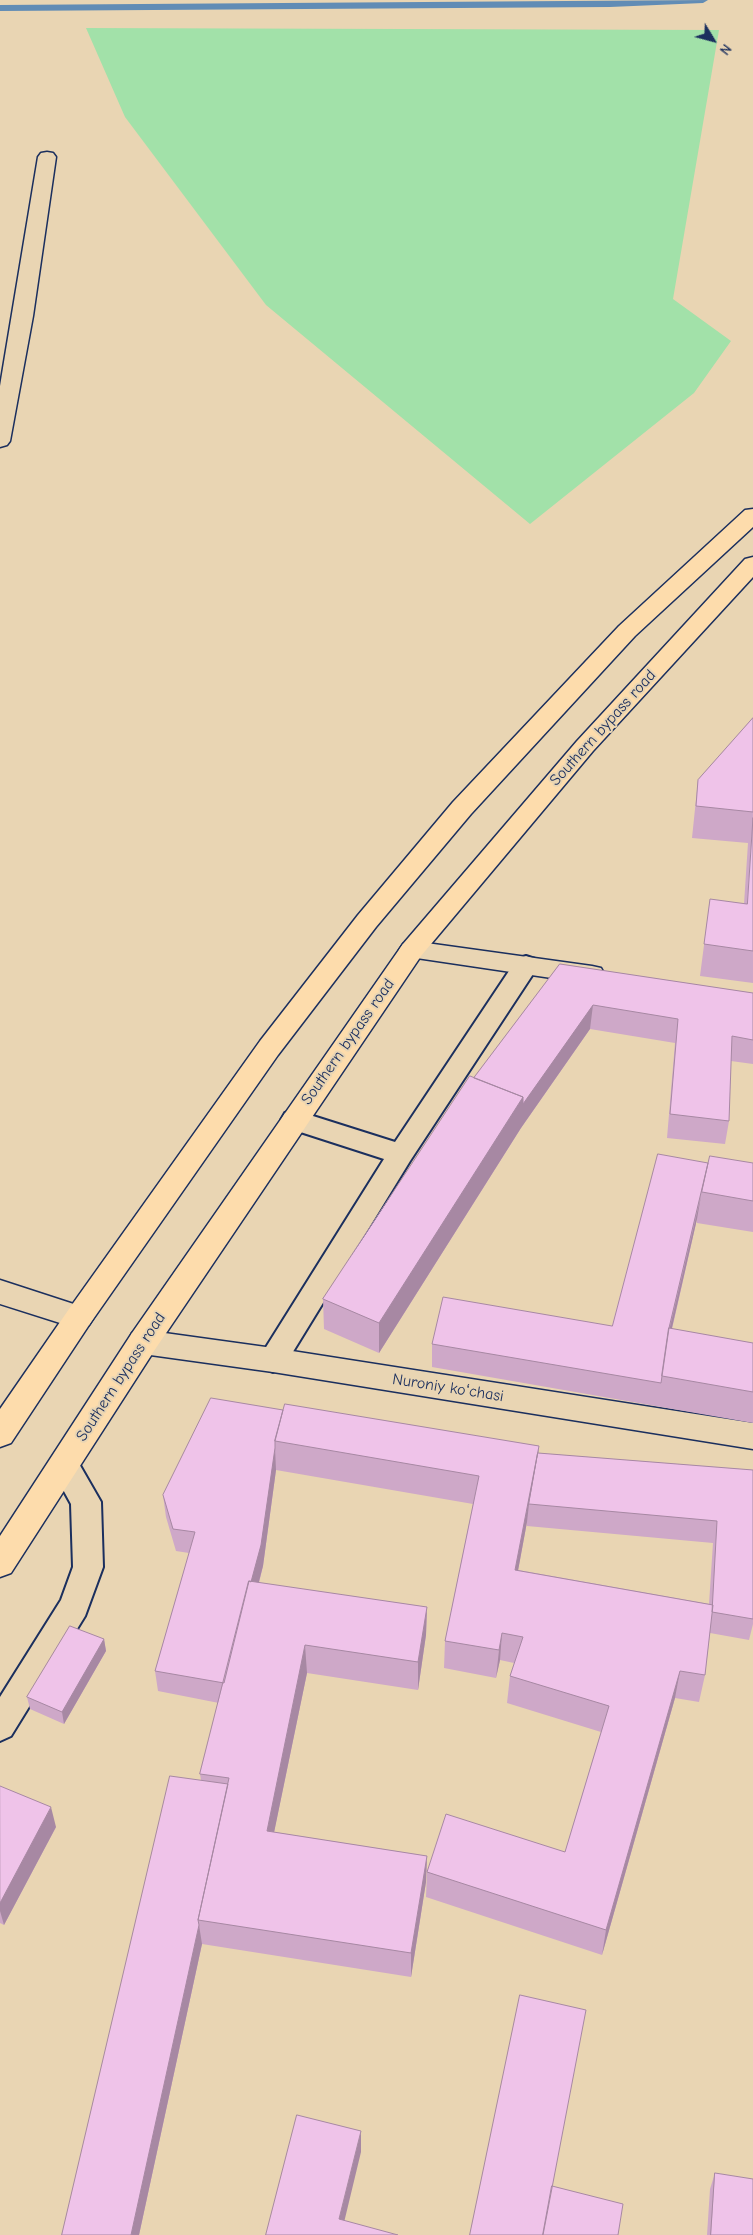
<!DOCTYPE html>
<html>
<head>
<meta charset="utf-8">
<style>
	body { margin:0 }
	#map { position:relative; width:753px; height:2235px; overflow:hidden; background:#e9d5b3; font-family:"Comic Neue",sans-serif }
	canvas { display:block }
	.north { position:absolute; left:688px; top:15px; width:50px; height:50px; -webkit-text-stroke:4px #e9d5b3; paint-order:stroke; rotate:127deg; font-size:14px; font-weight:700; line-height:20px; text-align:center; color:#1b2f5e }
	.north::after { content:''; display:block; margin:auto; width:18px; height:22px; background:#1b2f5e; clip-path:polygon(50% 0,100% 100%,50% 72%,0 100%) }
</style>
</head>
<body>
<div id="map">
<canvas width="753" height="2235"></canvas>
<div class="north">N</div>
</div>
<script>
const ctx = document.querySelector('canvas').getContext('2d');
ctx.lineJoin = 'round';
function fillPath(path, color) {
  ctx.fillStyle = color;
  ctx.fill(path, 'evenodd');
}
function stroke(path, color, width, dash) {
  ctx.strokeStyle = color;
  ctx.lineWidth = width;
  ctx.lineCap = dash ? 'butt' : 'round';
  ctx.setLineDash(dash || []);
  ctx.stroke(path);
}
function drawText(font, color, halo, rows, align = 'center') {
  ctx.font = font + ' "Comic Neue",sans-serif';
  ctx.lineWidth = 4;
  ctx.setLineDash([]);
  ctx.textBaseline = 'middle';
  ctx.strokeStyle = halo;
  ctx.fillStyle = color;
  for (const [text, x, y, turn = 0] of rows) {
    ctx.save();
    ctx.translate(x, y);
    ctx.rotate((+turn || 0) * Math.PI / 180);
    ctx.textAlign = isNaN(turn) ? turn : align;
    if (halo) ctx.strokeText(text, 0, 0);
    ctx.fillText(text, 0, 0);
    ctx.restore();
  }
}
const green = new Path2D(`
	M86,28L719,30L673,299L731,341L694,393L530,524L266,305L125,117Z`);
const stream = new Path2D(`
	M708,0L703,3L610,7L0,11V5Z`);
const lane = new Path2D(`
	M526,956L535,959L538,965L535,971L410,1161L283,1368L273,1372L263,1368L259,1360L263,1352L384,1159L285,1127L281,1120L285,1113L294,1110L395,1142L517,959Z
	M64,1451L74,1455L101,1502L103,1567L85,1616L11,1736L0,1741V1697L61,1600L73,1567L71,1504L49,1464L54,1455Z`);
const street = new Path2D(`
	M47,152L53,153L56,157L33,316L10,441L7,445L0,447V386L38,157L41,153Z
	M412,941L592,966L601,968L605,975L601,982L592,984L403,956L399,950L403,944Z
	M0,1280L89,1309L94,1317L89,1325L79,1329L0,1304Z
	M143,1330L273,1348L753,1423V1449L273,1372L143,1354L132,1351L128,1342L132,1333Z`);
const highway = new Path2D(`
	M753,509V527L635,636L471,814L376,927L278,1055L89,1325L11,1443L0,1447V1409L69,1309L260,1041L358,915L453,802L619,626L745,510Z
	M753,557V577L593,751L421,956L154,1351L11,1573L0,1577V1536L132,1333L403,944L577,741L745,559Z`);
const wall = new Path2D(`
	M753,718V983L700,976L710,899L744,904L748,843L692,838L698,780Z
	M560,964L753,993V1064L731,1061L729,1121L725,1144L667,1138L675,1043L590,1029L521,1128L379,1353L324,1329L323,1299L474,1078Z
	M708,1163H753V1232L697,1223V1219L672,1329L753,1343V1423L432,1367V1344L612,1326Z
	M283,1410L539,1446L538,1453L753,1470V1624L749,1640L710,1633L705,1675L699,1702L675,1698L602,1955L426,1897L427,1872L565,1852L601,1732L507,1703L510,1676L514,1663L500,1660L496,1678L444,1668L445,1641L473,1504L276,1470L263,1566L259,1583L427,1607L426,1635L418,1690L307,1673L274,1832L427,1856L426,1882L411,1977L202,1944L139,2235H62L201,1780L200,1774L219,1703L158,1691L155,1671L189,1553L176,1551L166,1517L163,1495ZM527,1522V1526L713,1543L709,1604L518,1570Z
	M104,1639L106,1651L64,1724L30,1709L27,1697Z
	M0,1786L56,1827L4,1925L0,1923Z
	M715,2173L753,2235H707L710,2189Z`);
const shadedWall = new Path2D(`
	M593,1005L590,1029L521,1128L379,1353V1323L523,1097Z
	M701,1196L697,1219L665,1358L668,1335Z
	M539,1446L536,1475L529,1504L527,1522L513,1598L515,1570Z
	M275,1448L276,1470L263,1566L227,1704Z
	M427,1607L426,1635L418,1690V1662Z
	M502,1633L500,1660L496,1678L499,1650Z
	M104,1639L106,1651L64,1724L62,1712Z
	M305,1645L307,1673L269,1857L267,1831Z
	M680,1671L675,1698L602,1955L606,1930Z
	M51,1807L56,1827L4,1925L0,1911V1903Z
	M427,1856L426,1882L411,1977V1953Z
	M199,1925L202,1944L139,2235H131Z
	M361,2131V2152L341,2235L339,2219Z`);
const building = new Path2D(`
	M753,718V812L696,806L698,780Z
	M753,818V951L704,944L710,899L747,904Z
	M560,964L753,993V1040L732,1036L729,1121L670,1114L678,1019L593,1005L523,1104V1097L474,1078Z
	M470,1076L523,1097L379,1323L323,1299Z
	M658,1154L708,1163L669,1328L661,1383L432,1344L443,1297L612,1326Z
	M710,1156L753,1163V1201L702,1192Z
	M669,1328L753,1343V1392L662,1376Z
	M211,1398L283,1410L275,1441V1448L261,1545L251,1582L249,1581L224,1683L155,1671L195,1532L173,1529L163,1495Z
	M285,1404L539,1446L515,1570L713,1605L705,1675L680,1671L606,1930L427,1872L446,1814L565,1852L609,1706L510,1676L523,1637L502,1633L499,1650L445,1641L479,1476L275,1441Z
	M538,1453L753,1470V1619L712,1612L717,1521L529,1504Z
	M249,1581L427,1607L418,1662L305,1645L267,1831L427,1856L411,1953L198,1920L229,1778L200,1774Z
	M70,1626L104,1639L62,1712L27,1697Z
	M170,1776L228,1784L198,1920L199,1925L131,2235H62Z
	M0,1786L51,1807L0,1903Z
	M520,1995L586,2010L543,2235H470Z
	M297,2115L361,2131L339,2219L398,2235H266Z
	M715,2173L753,2179V2235H711Z
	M552,2186L623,2204L618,2235H543Z`);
const streetNames = [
	["Southern bypass road",603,728,-48],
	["Southern bypass road",348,1042,-55],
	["Southern bypass road",121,1377,-57],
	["Nuroniy koʻchasi",448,1388,9]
];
fillPath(green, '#a2e1a9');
fillPath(stream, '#618cb5');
stroke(lane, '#1b2f5e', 4);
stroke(street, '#1b2f5e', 3);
stroke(highway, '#1b2f5e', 3);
fillPath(lane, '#e9d5b3');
fillPath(street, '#e9d5b3');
fillPath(highway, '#fddcac');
fillPath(wall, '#cea8c8');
fillPath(shadedWall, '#a788a3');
fillPath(building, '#efc3e9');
stroke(building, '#a788a3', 1);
drawText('16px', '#1b2f5e', '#e9d5b3', streetNames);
</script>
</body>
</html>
